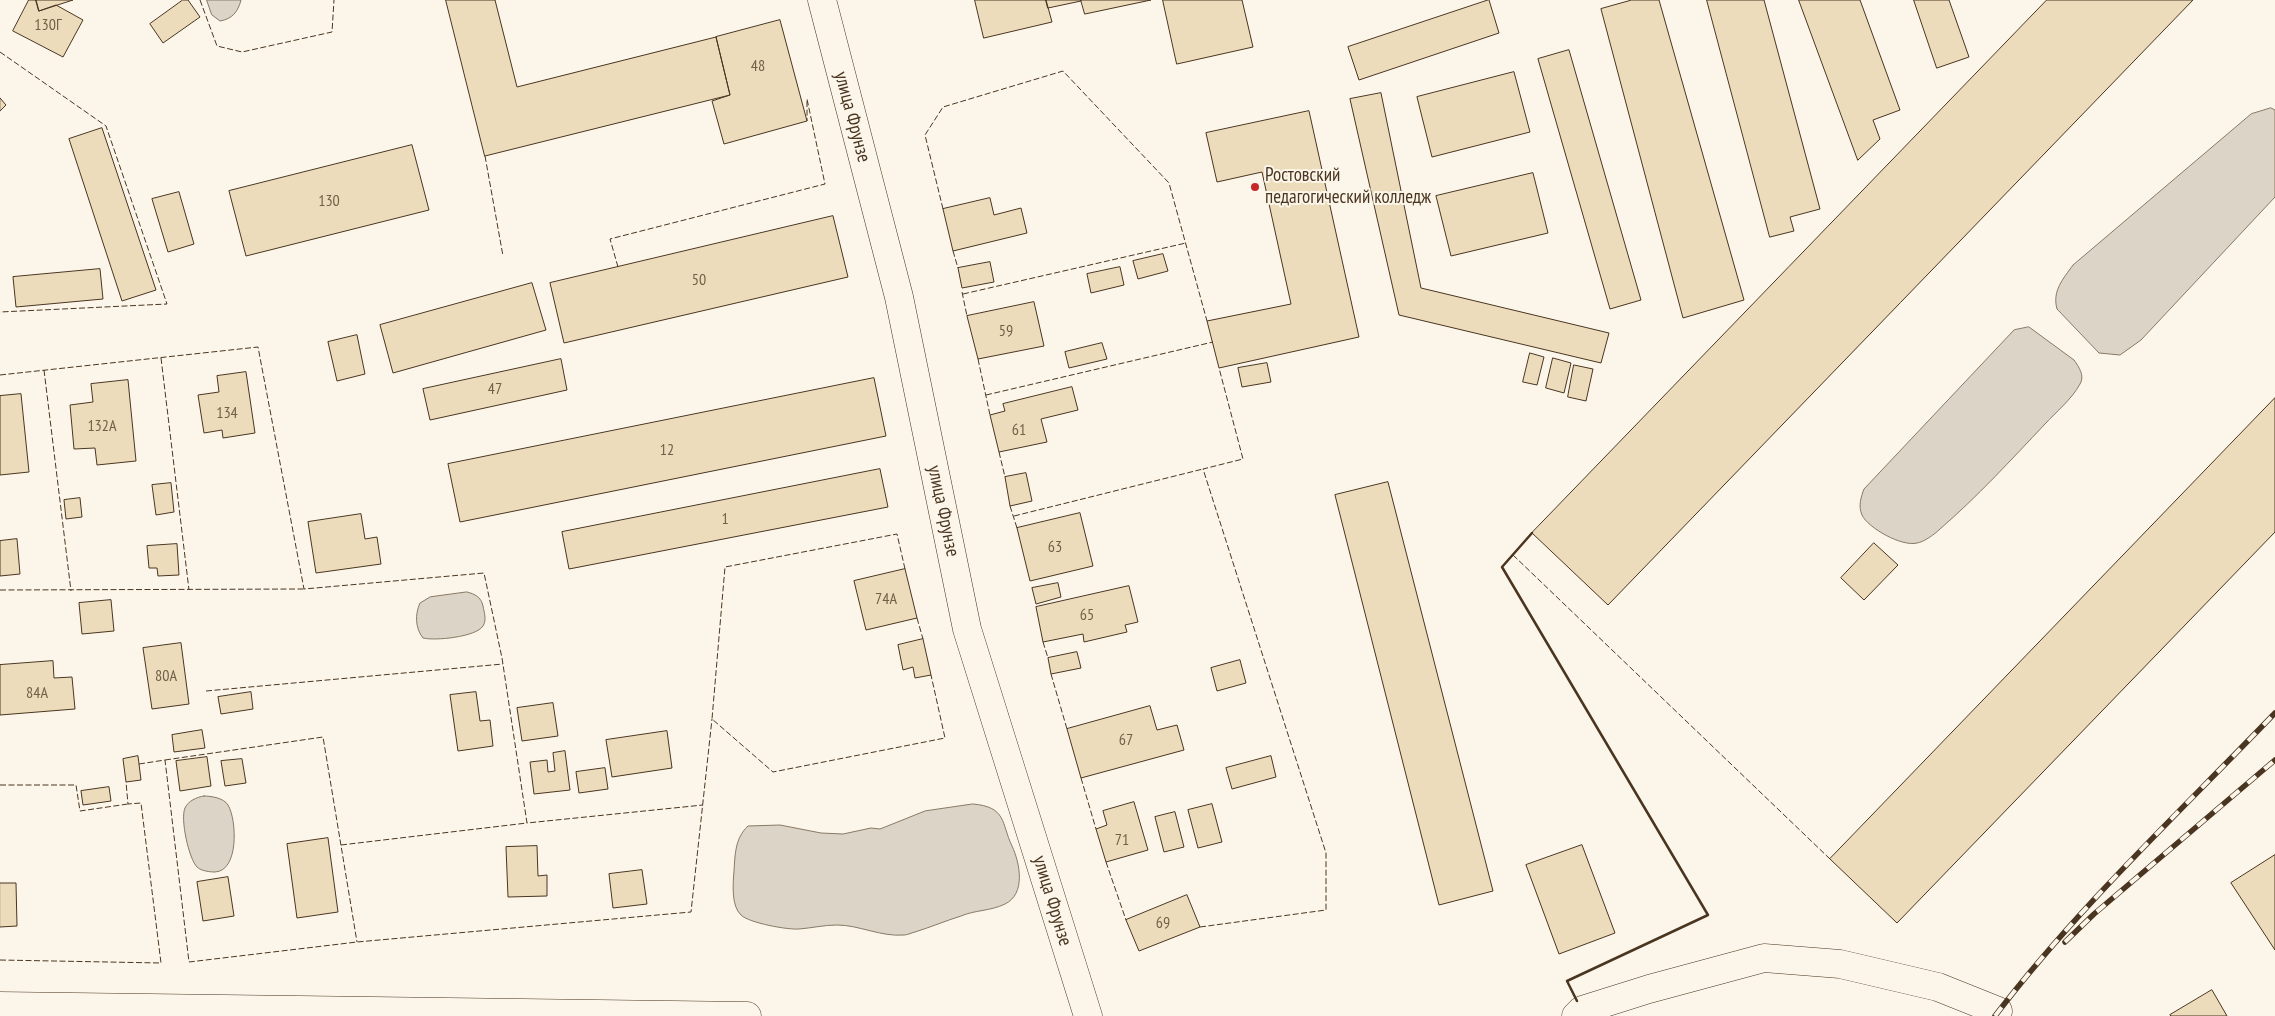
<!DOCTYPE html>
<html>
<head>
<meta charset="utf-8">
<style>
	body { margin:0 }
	canvas { display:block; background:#fbf6e9 }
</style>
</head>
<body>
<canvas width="2275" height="1016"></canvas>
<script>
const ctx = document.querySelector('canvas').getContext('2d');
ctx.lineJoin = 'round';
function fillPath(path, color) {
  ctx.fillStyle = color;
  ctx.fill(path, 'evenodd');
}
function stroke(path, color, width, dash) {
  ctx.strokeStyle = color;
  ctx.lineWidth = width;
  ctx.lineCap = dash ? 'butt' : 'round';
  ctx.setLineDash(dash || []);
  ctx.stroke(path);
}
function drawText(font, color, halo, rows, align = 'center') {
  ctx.font = font + ' "PT Sans Narrow",sans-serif';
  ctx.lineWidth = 4;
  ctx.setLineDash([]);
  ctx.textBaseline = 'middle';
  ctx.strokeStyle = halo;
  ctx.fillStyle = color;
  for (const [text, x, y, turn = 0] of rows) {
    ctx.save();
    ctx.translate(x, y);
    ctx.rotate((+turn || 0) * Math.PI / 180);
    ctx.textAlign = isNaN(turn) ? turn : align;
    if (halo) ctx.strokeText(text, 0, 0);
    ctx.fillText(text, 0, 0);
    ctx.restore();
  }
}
const water = new Path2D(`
	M207,0H241C238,12 232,19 220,21L212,15Z
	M2271,108L2275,110V197L2141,340L2120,355L2099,353L2057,309C2052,291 2063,279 2073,265L2251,114Z
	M2029,327L2074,360C2079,367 2085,376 2080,384C2072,399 2056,412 2045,424C2011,460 1977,497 1940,529C1935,534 1924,542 1917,543C1902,547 1868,528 1862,515C1858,506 1861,497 1864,489L2014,330Z
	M467,592C475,594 481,597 483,606C484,612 487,620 483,626C476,637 435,641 423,638C415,628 415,614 420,603L430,597Z
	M204,796C211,796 224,798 228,805C237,820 239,871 215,872C210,872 201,871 197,867C189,859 180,819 185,808C188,801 197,797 204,796Z
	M973,804C1007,807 1001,823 1012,846C1020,863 1026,894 1005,904C991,911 975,910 961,916C945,921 931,927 915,932C911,933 907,935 904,935C881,937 859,925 837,925C824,925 812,928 799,929C788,930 749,923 741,915C731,906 733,883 734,871C735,855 735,838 748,826L780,825L821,833L843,834L871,828L880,829L925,811Z`);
const building = new Path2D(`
	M29,0H36L39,11L56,5L83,20L63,57L13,31Z
	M36,0H73L39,11Z
	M183,0H188L200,17L163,43L150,24Z
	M446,0H495L517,87L716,37L730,95L485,156Z
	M975,0H1046L1052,22L984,38Z
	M1046,0H1081V1L1048,8Z
	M1081,0H1151L1085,14Z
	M1163,0H1242L1253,47L1177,64Z
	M1489,0L1499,33L1359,80L1348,47Z
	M1632,0H1659L1744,300L1683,318L1601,9Z
	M1707,0H1764L1820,209L1790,217L1794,231L1770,237Z
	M1799,0H1860L1900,110L1873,120L1880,139L1858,160Z
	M1914,0H1949L1969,57L1937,68Z
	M2047,0H2193L1608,605L1532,533Z
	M780,20L807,121L724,144L712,101L730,95L716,37Z
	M1569,50L1641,300L1610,309L1538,59Z
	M1514,72L1530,132L1432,157L1417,97Z
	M1381,93L1421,288L1609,333L1601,363L1399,315L1350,99Z
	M0,98L6,105L0,111Z
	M1309,111L1359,337L1219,368L1207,321L1291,304L1262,172L1217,182L1206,133Z
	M102,128L156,290L122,301L69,139Z
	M412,145L429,210L246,256L229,191Z
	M1533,173L1548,233L1451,256L1436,196Z
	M179,192L194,244L168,252L152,199Z
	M990,198L994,215L1021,208L1027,233L953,251L943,209Z
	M833,216L848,277L564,343L550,283Z
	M1163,254L1168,271L1138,279L1133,261Z
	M990,262L994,282L962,288L958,268Z
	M1120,267L1124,285L1091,293L1087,274Z
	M100,269L103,299L16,307L13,277Z
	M532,283L546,330L393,373L380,325Z
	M1034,302L1044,346L978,359L967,316Z
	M357,335L365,374L337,381L328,342Z
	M1102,343L1107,359L1069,368L1065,352Z
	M1530,353L1544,357L1537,385L1523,382Z
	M1553,358L1571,363L1564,393L1546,388Z
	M561,359L567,390L430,420L423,389Z
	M1267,363L1271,382L1242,387L1238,368Z
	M1574,365L1593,369L1586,401L1568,397Z
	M246,372L255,433L223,438L222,430L204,433L198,395L219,392L217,376Z
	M874,378L886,436L460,522L448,464Z
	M128,380L136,461L97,465L95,448L74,449L70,405L93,402L91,384Z
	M1072,387L1078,410L1041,419L1047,442L999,452L990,415L1005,411L1003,404Z
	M21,394L29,472L0,475V396Z
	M2275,398V532L1897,923L1830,859Z
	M880,469L888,507L569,569L562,532Z
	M1026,473L1032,501L1010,506L1005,477Z
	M1388,482L1493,891L1439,905L1335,495Z
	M171,483L174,512L156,515L152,485Z
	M80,498L82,517L66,519L64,500Z
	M1080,513L1093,566L1030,581L1017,528Z
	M361,514L365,539L377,537L381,564L316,573L308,522Z
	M17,539L20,574L0,576V541Z
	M1874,543L1898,565L1864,600L1841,578Z
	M177,544L179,575L158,576L157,568H149L147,546Z
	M905,569L917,618L866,630L854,581Z
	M1058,583L1061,597L1036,604L1032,588Z
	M1129,586L1138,622L1125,625L1127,632L1084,642L1083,634L1043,642L1036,607Z
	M111,600L114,631L82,634L79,603Z
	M923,639L931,675L915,678L913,667L903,670L898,645Z
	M181,643L189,704L152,709L143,648Z
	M1077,652L1081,668L1051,674L1048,658Z
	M1240,660L1246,683L1217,691L1211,668Z
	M53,661L54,678L72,677L75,709L0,715V665Z
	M251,692L253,709L221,714L218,697Z
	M476,692L480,721L490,720L493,746L458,751L450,695Z
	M553,703L558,736L522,741L517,708Z
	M1150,706L1157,730L1177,725L1184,750L1081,778L1067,729Z
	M202,730L205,748L174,752L172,735Z
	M667,731L672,768L612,777L606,740Z
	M565,751L570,790L534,794L530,762L547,760L548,772L555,771L553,753Z
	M138,756L141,780L126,782L123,759Z
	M1271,756L1276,777L1232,789L1226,768Z
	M207,757L211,786L180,791L176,761Z
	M242,759L246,783L225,786L221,761Z
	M605,768L608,789L579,793L576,772Z
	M109,787L111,801L83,805L81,791Z
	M1134,802L1148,850L1106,862L1096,829L1107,825L1103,811Z
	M1212,804L1222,842L1198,848L1188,810Z
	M1175,812L1184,847L1164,852L1155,817Z
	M328,838L338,912L297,918L287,844Z
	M1582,845L1615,933L1559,954L1526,865Z
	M537,846L538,876L547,875V896L508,897L506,847Z
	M2275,855V950L2231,883Z
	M642,870L647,904L613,908L609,874Z
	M228,877L234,916L203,921L197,882Z
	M0,883H16L17,926L0,927Z
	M1187,895L1200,927L1139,951L1126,920Z
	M2212,990L2227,1016H2171L2170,1015Z`);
const minor = new Path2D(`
	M822,0L899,297L967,629L1088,1016
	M0,1006L747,1016
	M1576,1016L1582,1010L1649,989L1764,958L1840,964L1938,987L1998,1011`);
const rail = new Path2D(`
	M2065,942L2094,914L2275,760
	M1995,1016C2078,907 2180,812 2275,713`);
const fence = new Path2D(`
	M200,0L217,46L242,52L332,32L334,0
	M0,52L106,126L167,304L0,312
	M485,156L503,256
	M943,209L925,135L943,107L1063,71L1169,183L1207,321
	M953,251L958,268
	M618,267L610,239L825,184L807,99V121
	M962,292L967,316
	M963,294L1186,243
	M161,358L189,590
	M978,359L990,415
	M44,370L71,591
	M0,375L258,347L304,589L484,573L502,658L527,823L703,805
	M986,395L1213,342
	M999,452L1005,477
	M1010,506L1017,528
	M1014,516L1203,469
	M1513,555L1830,859
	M905,569L897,534L725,567L712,719L773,772L945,738L931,675
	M0,590L304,589
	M917,618L923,639
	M1043,642L1048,658
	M1051,674L1067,729
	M206,691L503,664
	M165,760L323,737L357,942
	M139,764L165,760L189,962L357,942L691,912L712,719
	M1081,778L1096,829
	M0,785H76L80,811L128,804
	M341,845L527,823
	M1106,862L1126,920
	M1200,927L1326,910V853L1203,469L1243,459L1219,368
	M0,960L161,963L141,803L128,804L126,782`);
const wall = new Path2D(`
	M1532,533L1502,567L1708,915L1567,981L1577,1001`);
const markers = [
	[1255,187,5,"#c62828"]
];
const numberNames = [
	["130Г",48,25],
	["48",758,66],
	["130",329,201],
	["50",699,280],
	["59",1006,331],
	["47",495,389],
	["134",227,413],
	["132А",102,426],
	["61",1019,430],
	["12",667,450],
	["1",725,519],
	["63",1055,547],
	["74А",886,599],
	["65",1087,615],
	["80А",166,676],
	["84А",37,693],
	["67",1126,740],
	["71",1122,840],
	["69",1163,923]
];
const streetNames = [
	["улица Фрунзе",852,117,75],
	["улица Фрунзе",943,511,78],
	["улица Фрунзе",1052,901,73]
];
const poiNames = [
	["Ростовский",1265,176],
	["педагогический колледж",1265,198]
];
fillPath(water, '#dcd4c6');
stroke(water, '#887966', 1);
fillPath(building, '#ecdcbc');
stroke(building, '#4a3520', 1);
stroke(minor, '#4a3520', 29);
stroke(minor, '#fbf6e9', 28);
stroke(rail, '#4a3520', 5.5);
stroke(rail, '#fbf6e9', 4, [11]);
stroke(fence, '#4a3520', 1, [6, 2.5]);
stroke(wall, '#4a3520', 2.5);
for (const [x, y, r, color] of markers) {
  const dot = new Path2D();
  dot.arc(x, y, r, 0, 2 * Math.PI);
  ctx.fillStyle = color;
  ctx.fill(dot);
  stroke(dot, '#fbf6e9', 2);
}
drawText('16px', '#725f47', null, numberNames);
drawText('19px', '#4a3520', '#fbf6e9', streetNames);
drawText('19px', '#4a3520', '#fbf6e9', poiNames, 'left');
</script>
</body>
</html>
